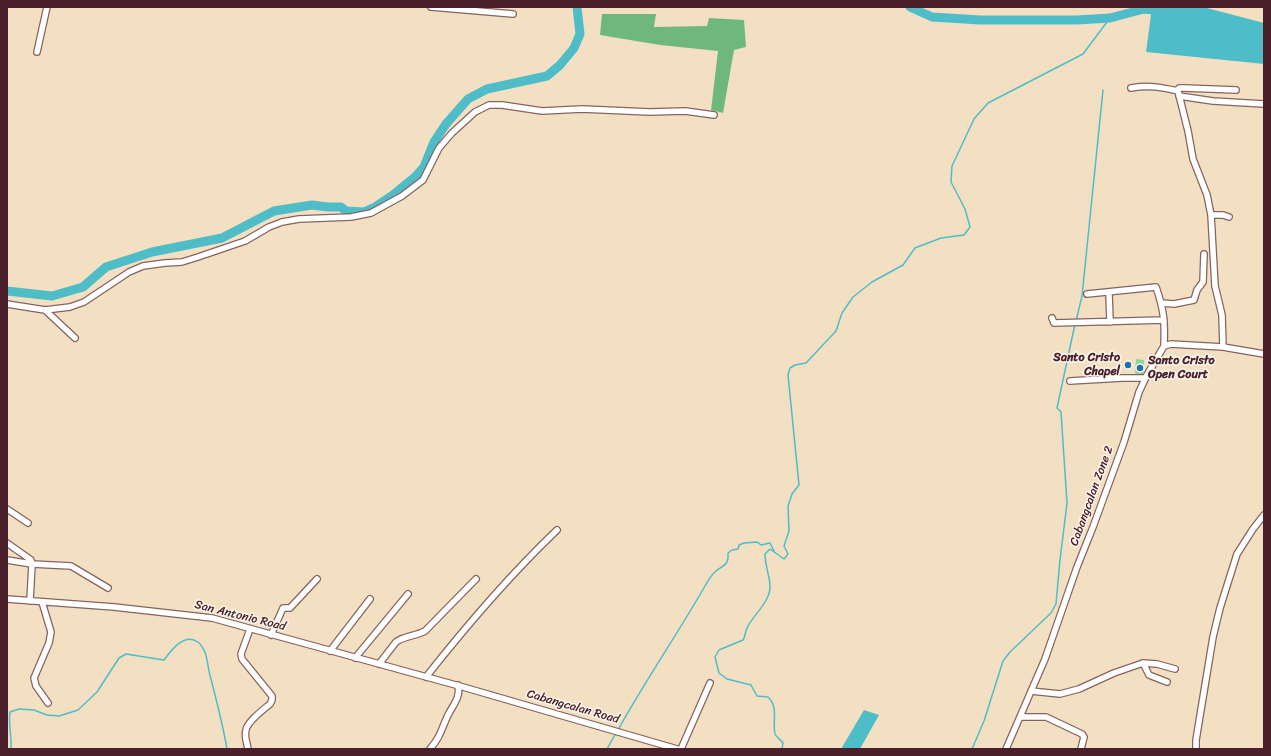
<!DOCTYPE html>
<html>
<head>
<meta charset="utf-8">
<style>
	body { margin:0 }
	#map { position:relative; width:1271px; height:756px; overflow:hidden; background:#f3e0c3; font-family:Sriracha,sans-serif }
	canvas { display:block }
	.frame { position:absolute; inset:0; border:8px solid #4a1f2b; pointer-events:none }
</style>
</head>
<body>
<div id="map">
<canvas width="1271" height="756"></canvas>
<div class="frame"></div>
</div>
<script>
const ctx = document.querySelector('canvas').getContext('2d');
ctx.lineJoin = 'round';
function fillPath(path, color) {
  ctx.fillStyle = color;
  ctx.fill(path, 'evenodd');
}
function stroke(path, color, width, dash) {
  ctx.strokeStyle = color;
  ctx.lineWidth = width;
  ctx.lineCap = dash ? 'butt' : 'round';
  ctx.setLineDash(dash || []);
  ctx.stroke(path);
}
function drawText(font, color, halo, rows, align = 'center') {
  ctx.font = font + ' Sriracha,sans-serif';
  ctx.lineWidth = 3;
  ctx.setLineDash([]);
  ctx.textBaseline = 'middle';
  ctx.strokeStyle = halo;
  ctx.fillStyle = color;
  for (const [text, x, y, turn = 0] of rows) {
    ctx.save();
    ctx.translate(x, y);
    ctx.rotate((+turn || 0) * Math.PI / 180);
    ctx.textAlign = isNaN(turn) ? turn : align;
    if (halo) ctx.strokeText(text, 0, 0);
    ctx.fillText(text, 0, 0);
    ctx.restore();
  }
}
const green = new Path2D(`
	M1136,359L1144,360L1143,377L1135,376Z`);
const forest = new Path2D(`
	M602,14H656L654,27L707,26L709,18L744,20L746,47L734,50L723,113L711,110L718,51L660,45L600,35Z`);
const water = new Path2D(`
	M1152,7H1203L1264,23V64L1146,52Z
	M864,710L879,715L860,749H841Z`);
const stream = new Path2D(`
	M1144,9L1145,7
	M1076,321L1082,296L1103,90
	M618,730C645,681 677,635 705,586C708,581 711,575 716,571C723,565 729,566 728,553L732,550L738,549L739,545L744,543L757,542L761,545L770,543L774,551
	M11,749C12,737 8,724 10,712L19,709L34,710L47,715L59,716L78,710L97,692L119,658L126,654L164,660C171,651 184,632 198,642C201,644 203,649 205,652C208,661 208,670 211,679C217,703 223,725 227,749
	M607,749L616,733
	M782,749L783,743C781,740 776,737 775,734C772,720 779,708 768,697L757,696L751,685L727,679L719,673L715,657L719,650L743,640C746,636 745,630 748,626C755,613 771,601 770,585C769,574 765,565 765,554L770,549L784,559L788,554L784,546L789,531L788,506L792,494L799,485L788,375L790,368L795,365L806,363L836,331L842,313L853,297L872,282L903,265L915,248L941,238L964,235L970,227L965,209L951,182L952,166L974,119L988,103L1083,54L1110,18
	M972,749L984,721L1003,661L1010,652L1051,613L1056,604L1060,560L1067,503L1061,412L1057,408L1075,324`);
const river = new Path2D(`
	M910,7L932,17L980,20H1077L1110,18L1144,9L1163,11
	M7,291L52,296L83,287L106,267L152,252L222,238L274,211L312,205L328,207H341L346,211L364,212L375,207L393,195L415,177L424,167L434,142L446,124L468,99L487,89L547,76L560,65L574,48L580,34L577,7`);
const minor = new Path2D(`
	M431,7L513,14
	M37,52L47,7
	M1131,88C1149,85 1160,87 1178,91
	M1179,96L1213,101L1264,104
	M1211,215H1223L1229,217
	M1109,293L1110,322
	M1087,294L1156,287C1164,310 1165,322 1164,346
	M1161,303L1174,304L1194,300L1197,290L1203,282L1204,254
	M7,304L45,310L70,307L84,302L129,272L143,266L165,263L182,262L198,257L245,241L269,227L282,222L299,219L351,217L371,213L402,196L423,180L439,148L452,133L475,112L489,105H502L542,111L582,109L650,112L685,111L714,115
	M45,310L75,338
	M1052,318L1054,323L1164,320
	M1223,347L1222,315L1215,286L1211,215L1207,195L1193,159L1188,131L1178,91L1179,88H1184L1236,90
	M1070,381L1122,378H1145
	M7,509L28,523
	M7,543L31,560L32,564L71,566L108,588
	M7,560L32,564L30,601
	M7,599L114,607L212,618L463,687L677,749
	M42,602L51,632L49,643L34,678L36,686L48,703
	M271,635L283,608H290L317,579
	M330,651L370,599
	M355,658L408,594
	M1143,663L1157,664L1175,669
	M379,664L396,642C404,636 416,636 425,631L476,579
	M426,677C467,625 509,576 557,530
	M1031,691L1060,694L1079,689L1114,673L1143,663L1149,675L1167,682
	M1020,717H1046L1082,734L1084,737L1081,749
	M248,749C247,743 244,736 246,730C247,722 263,710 270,704L272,700V696L242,659L241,654L250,629
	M430,749C441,736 441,730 448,715C453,705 461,697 458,685
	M681,749L710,683
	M1006,749L1045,659L1077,567L1093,527L1124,442L1139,392L1147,375L1164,346L1171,344L1223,347L1264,354
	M1196,749V740L1213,637L1220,608L1237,554L1253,529L1264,515`);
const markers = [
	[1128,365,4,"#1f6fb2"],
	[1140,368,4,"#1f6fb2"]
];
const poiNames = [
	["Santo Cristo",1120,358],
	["Chapel",1120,372],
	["Santo Cristo",1148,361,"left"],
	["Open Court",1148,375,"left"]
];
const streetNames = [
	["Cabangcalan Zone 2",1092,496,-70],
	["San Antonio Road",240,616,14],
	["Cabangcalan Road",573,707,16]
];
fillPath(green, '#88d795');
fillPath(forest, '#6eb87e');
fillPath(water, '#4fbdc7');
stroke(stream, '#4fbdc7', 1.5);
stroke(river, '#4fbdc7', 9);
stroke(minor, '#856360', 8);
stroke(minor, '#fff', 5.5);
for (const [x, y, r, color] of markers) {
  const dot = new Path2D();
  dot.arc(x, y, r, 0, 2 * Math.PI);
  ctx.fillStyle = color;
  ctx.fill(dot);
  stroke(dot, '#fbf7ec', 1.5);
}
drawText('bold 12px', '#4a1f2b', '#fbf7ec', poiNames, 'right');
drawText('12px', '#4a1f2b', '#fbf7ec', streetNames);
</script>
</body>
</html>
